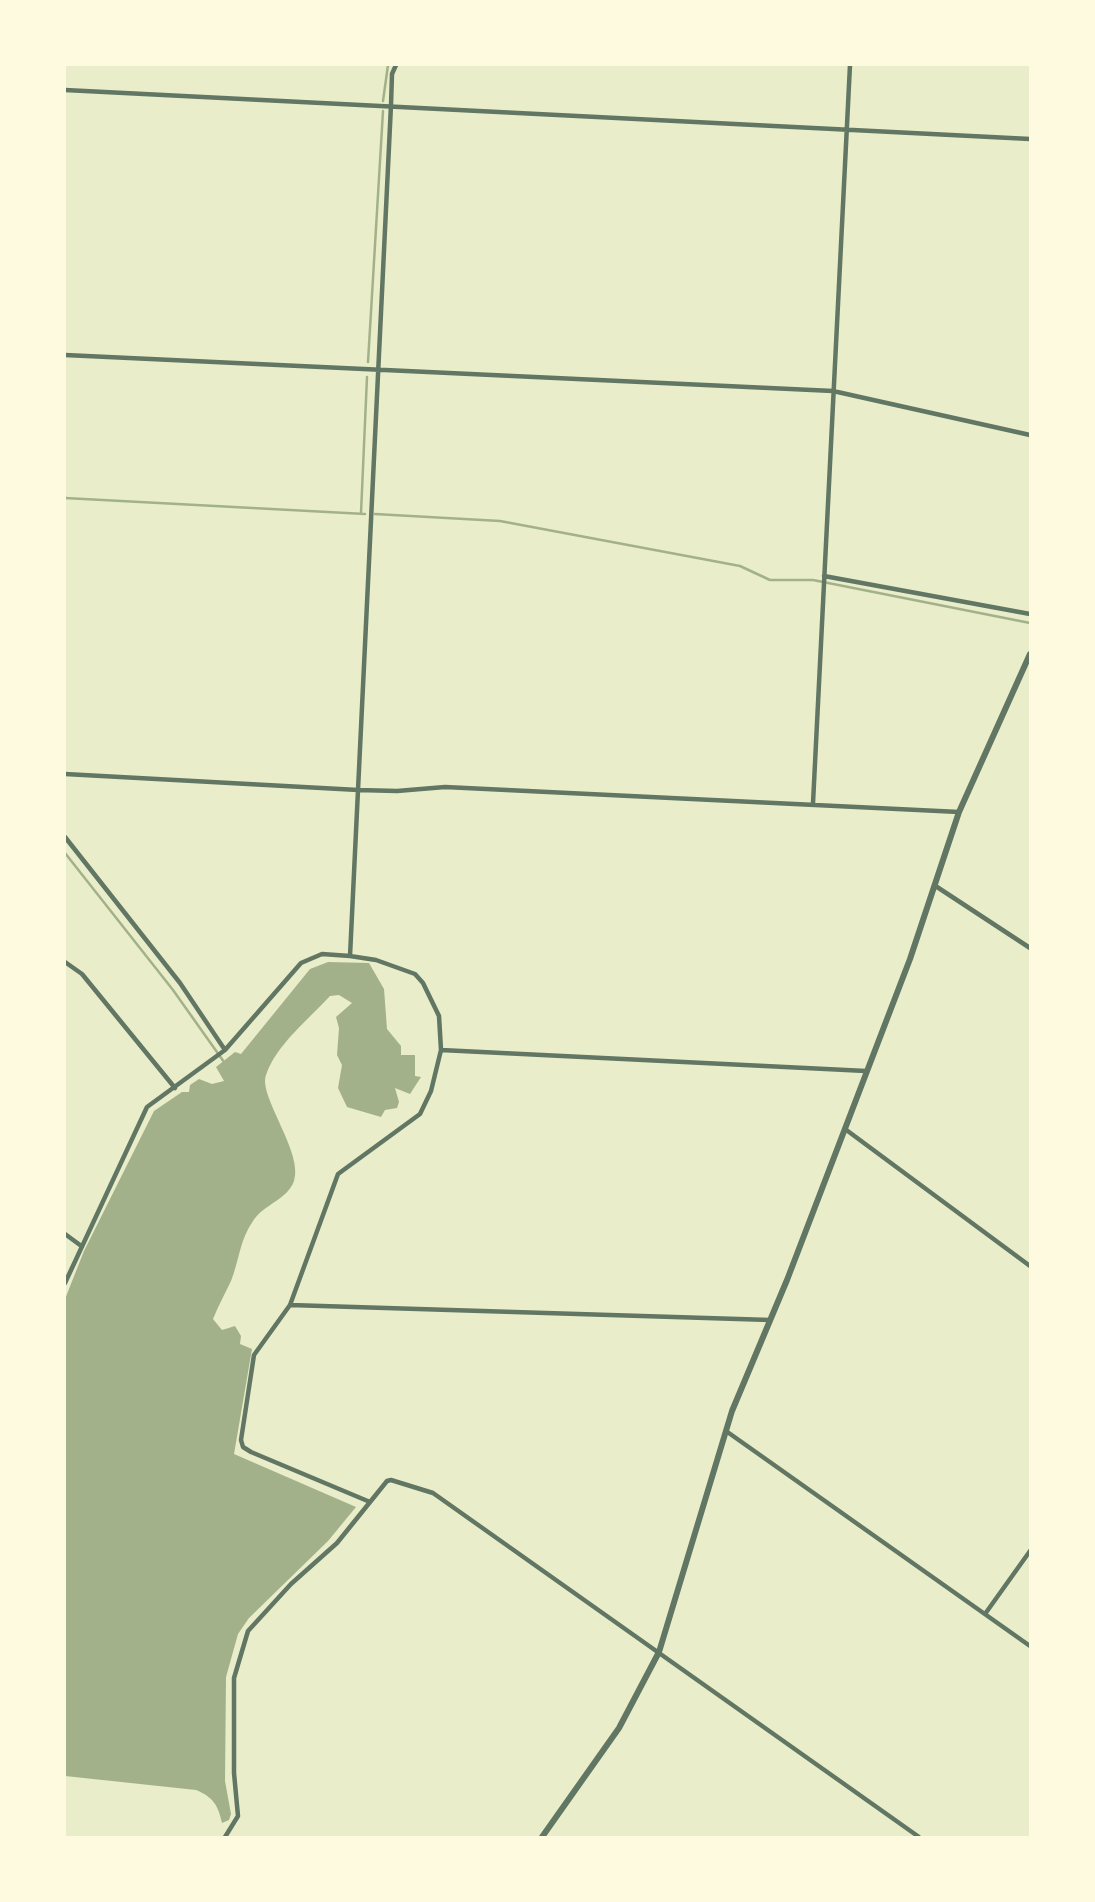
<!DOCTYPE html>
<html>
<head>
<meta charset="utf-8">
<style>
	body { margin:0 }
	#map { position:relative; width:1095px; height:1902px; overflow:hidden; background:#e9edc9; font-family:Rubik,sans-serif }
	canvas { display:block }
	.frame { position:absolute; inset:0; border:66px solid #fefae0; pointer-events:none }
</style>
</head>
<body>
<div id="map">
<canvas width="1095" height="1902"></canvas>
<div class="frame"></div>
</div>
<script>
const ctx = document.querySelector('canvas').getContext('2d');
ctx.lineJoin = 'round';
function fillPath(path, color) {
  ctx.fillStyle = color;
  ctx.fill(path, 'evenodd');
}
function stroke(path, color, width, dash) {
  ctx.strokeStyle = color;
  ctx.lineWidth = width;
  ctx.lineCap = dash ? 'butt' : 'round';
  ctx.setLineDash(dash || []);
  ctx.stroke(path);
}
const water = new Path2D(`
	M328,962L369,963L384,989L387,1029L401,1046V1055H415V1076L421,1077L410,1094L395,1088L399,1102L397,1108L385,1110L381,1117L347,1107L338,1088L342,1065L337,1055L339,1028L336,1017L352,1003L339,995L330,996C309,1019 276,1045 266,1075C258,1096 304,1153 294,1181C287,1200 264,1204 253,1221C240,1239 239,1261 231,1281C225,1294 218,1306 213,1319L222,1330L235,1326L241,1336L240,1344L252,1349L234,1454L356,1507L328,1541L249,1618L238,1634L226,1677L225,1781L231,1814L229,1820L222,1823C218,1805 213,1797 196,1790L65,1776V1299L84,1251L154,1111L182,1092H189L190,1085L199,1079L212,1084L224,1081L216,1067L235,1052L241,1054L310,969Z`);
const stream = new Path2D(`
	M383,101L388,65
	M368,362L383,111
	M65,498L365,514
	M361,513L367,377
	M375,514L500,521L740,566L770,580H813L1030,623
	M65,853L173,990L224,1062`);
const minor = new Path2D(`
	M65,90L1030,139
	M65,355L833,391L1030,435
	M824,576L1030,614
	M65,774L358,790L397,791L445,787L959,812
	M813,803L850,65
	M65,837L180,983L225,1050
	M934,885L1030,948
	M350,956L391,105L392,74L396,65
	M65,962L82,974L175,1088
	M441,1050L866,1071
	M845,1129L1030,1266
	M65,1234L80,1245
	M65,1283L147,1107L225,1050L301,963L322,954L350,956L376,960L415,974L423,983L439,1016L441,1050L431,1091L420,1114L338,1174L290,1305L254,1355L241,1440L243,1447L251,1452L370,1502
	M290,1305L770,1320
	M726,1431L1030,1646
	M985,1614L1030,1551
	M225,1837L238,1816L234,1773V1678L248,1631L291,1584L337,1543L387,1481L391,1480L433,1493L919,1837`);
const tertiary = new Path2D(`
	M542,1837L619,1728L659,1652L732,1411L787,1280L910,959L959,812L1030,654`);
fillPath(water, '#a3b18a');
stroke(stream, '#a3b18a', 2.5);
stroke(minor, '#617663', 4.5);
stroke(tertiary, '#617663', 6);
</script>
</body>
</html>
